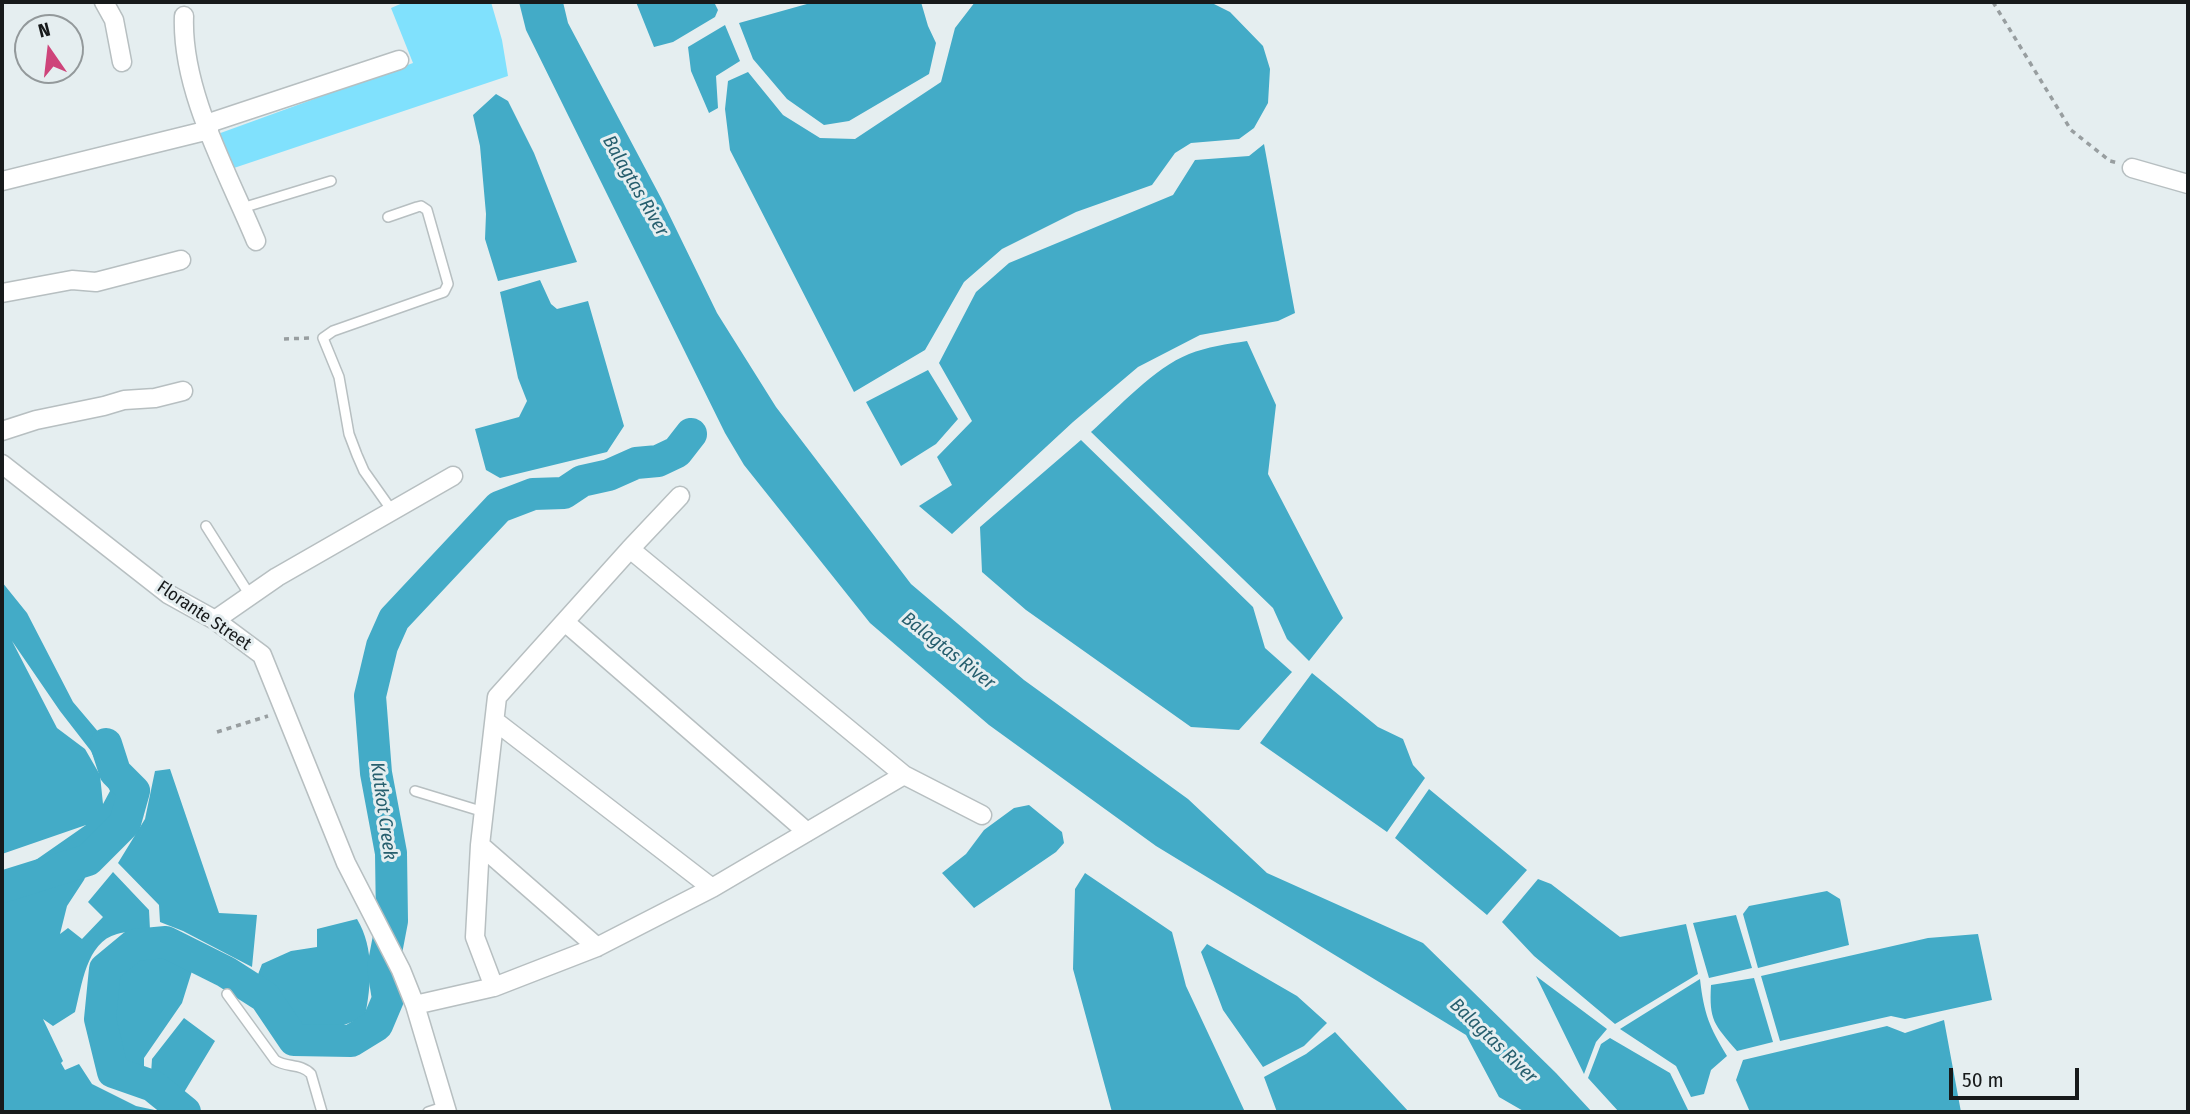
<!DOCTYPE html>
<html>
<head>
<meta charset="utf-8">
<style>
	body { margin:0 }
	#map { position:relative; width:2190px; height:1114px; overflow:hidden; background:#e5eef0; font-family:"Fira Sans Condensed",sans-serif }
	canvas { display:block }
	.frame { position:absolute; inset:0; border:4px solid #171a1b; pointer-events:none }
	.north { position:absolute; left:14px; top:14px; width:70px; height:70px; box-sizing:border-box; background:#e5eef0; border:2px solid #93999b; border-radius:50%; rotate:346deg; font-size:19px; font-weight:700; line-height:28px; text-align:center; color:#171a1b }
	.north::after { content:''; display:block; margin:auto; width:24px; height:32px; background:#ce447a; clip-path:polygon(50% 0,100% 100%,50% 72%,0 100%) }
	.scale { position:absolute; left:1949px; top:1068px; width:130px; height:32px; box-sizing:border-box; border:4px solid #171a1b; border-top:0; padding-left:9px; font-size:21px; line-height:24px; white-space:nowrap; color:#171a1b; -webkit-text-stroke:5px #e5eef0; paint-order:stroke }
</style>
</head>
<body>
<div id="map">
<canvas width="2190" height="1114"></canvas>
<div class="frame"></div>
<div class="north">N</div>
<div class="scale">50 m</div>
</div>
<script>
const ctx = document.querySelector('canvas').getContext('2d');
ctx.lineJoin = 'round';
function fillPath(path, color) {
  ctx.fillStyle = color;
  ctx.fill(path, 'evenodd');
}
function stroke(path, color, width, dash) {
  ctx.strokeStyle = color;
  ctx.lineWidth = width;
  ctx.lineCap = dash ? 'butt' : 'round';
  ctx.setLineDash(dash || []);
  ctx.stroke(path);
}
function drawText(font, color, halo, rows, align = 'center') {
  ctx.font = font + ' "Fira Sans Condensed",sans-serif';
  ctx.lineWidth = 6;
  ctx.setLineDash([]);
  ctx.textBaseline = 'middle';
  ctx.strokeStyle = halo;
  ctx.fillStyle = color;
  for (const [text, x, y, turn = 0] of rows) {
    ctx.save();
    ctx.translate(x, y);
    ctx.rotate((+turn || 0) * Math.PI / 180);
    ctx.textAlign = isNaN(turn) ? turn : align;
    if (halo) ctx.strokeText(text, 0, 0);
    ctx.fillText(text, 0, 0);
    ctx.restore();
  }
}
const green = new Path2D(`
	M405,2H491L502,40L508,76L228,170L215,135L413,63L391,8Z`);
const water = new Path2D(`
	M519,2H563L568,23L661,198L717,313L776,407L911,584L1024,680L1188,799L1267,873L1423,943L1556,1073L1592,1112H1525L1499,1097L1466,1035L1156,846L989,725L870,623L744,465L725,433L526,30Z
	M636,2H714L718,10L715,17L673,42L654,47Z
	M814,2H921L928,26L936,43L929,74L849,121L824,125L787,99L753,59L739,23Z
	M975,2H1210L1230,12L1263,46L1270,69L1268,103L1254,128L1239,139L1191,143L1175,153L1152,185L1076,212L1002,249L964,282L925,350L854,392L730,150L725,109L728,81L748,72L783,115L820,138L855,139L941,82L955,28Z
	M725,25L740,61L716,76L718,108L709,113L691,71L688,47Z
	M496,94L508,101L534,153L577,262L498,281L485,239L486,214L480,146L473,115Z
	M1264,144L1295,313L1278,321L1200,335L1138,367L1073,422L952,534L919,506L952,485L937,457L972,421L939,363L976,292L1009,263L1173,195L1195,160L1249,156Z
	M540,280L551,304L557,309L588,301L624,426L607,452L500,478L486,470L475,429L519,417L527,401L518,378L500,292Z
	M1247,341L1276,405L1268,474L1343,618L1309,661L1287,639L1273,608L1091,432C1119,407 1154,368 1189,354C1207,347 1227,344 1247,341Z
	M928,370L958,419L936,444L901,466L866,402Z
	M1081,440L1253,607L1265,648L1292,672L1239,730L1191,727L1026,610L982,572L980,527Z
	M2,582L27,613L73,702L117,754L125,787L84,880L67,906L60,934L68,928L82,939L103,917L88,902L113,872L149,910L150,930C139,931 127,931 117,934C86,942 82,986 75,1012L53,1026L43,1019L63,1061L61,1063L65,1070L79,1064L92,1084L136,1106L164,1112H2V874L30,864L86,825L2,854ZM12,641L60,711L91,751L110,791L103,804L100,775L85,749L57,728Z
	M1312,673L1378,727L1403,739L1413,765L1425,778L1387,832L1260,743Z
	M170,769L219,913L257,915L252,967L183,931L160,922L159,905L118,863L145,819L155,771Z
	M1429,789L1527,870L1487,915L1395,838Z
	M1029,805L1062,832L1064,843L1056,852L974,908L942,873L966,854L984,830L1014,808Z
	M1085,873L1172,932L1186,986L1245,1112H1112L1073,969L1075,889Z
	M1538,879L1551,884L1620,937L1686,924L1698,974L1615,1024L1534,956L1502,922Z
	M1827,891L1840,899L1849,945L1758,968L1743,914L1749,906Z
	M1736,915L1752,968L1709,978L1693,923Z
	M357,919C375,949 371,985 365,1017L336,1028L304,1030L293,1022L275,991L257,977L262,964L291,951L317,947V929Z
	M1978,934L1992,1000L1905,1019L1891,1016L1780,1041L1761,976L1928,938Z
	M1207,944L1297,996L1327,1023L1304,1046L1263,1067L1223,1010L1201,952Z
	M167,947L190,962L192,971L182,1003L144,1058V1076C137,1070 129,1065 123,1059C117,1052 116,1037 114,1028C103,980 118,956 167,947Z
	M1536,976L1607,1029L1596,1042L1584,1074Z
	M1754,978L1773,1042L1737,1051C1714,1024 1709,1021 1711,985Z
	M1700,979C1704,1014 1709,1026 1727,1056L1711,1070L1704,1094L1691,1097L1676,1066L1620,1029Z
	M184,1018L215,1041L183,1094L151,1074L152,1059Z
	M1944,1020L1961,1112H1750L1736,1080L1743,1060L1887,1026L1905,1033Z
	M1335,1032L1409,1112H1277L1264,1077L1306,1054Z
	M1610,1038L1670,1073L1689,1112H1619L1588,1078L1601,1044Z`);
const river = new Path2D(`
	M2,887L88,860L125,823L134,791L115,772L106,744
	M185,1112L153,1086L113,1072L100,1019L105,969L134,945L166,942L226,972L265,997L294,1040L351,1041L377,1025L388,999L383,968L392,921L391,853L376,773L370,696L382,646L394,619L499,507L533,494L564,493L582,481L609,475L636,463L658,461L677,452L691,434`);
const path = new Path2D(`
	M1993,2L2071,130L2110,161L2118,163
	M284,339L310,338
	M217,732L268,716`);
const lane = new Path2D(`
	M242,208L331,181
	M388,217L417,207L421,206L427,210L448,284L444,292L333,331L323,338L339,377L349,434L357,455L364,471L393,512
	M206,526L251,597
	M415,791L484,812
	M227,994L275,1060C286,1068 301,1063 311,1074L322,1112
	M428,1112L446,1106`);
const street = new Path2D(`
	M104,2L114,20L122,62
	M184,16C181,91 228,173 256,241
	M206,124L399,60
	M2132,168L2188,184
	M2,181L209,130
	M2,293L72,280L96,282L181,260
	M2,431L36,420L104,406L124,400L155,398L183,391
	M2,464L168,594L215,620L262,655L346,863L401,970L415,1005L447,1112
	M630,549L680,496
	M215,620L277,577L453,476
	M565,622L807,832
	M495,721L712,888
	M904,775L982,815
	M480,845L597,947
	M415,1005L494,987L597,947L712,888L904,775L630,549L497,697L480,845L475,937L494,987`);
const streetNames = [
	["Florante Street",204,616,34]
];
const waterNames = [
	["Balagtas River",635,186,60],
	["Balagtas River",948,651,38],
	["Kutkot Creek",383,811,82],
	["Balagtas River",1493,1041,44]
];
fillPath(green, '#80e1fd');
fillPath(water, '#43abc7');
stroke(river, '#43abc7', 32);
stroke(lane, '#b7bfc1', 12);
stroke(street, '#b7bfc1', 21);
stroke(path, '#989ea0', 3.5, [5, 5]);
stroke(lane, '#fff', 9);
stroke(street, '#fff', 18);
drawText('18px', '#171a1b', '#e5eef0', streetNames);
drawText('italic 19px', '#275f6e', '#e5eef0', waterNames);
</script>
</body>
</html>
